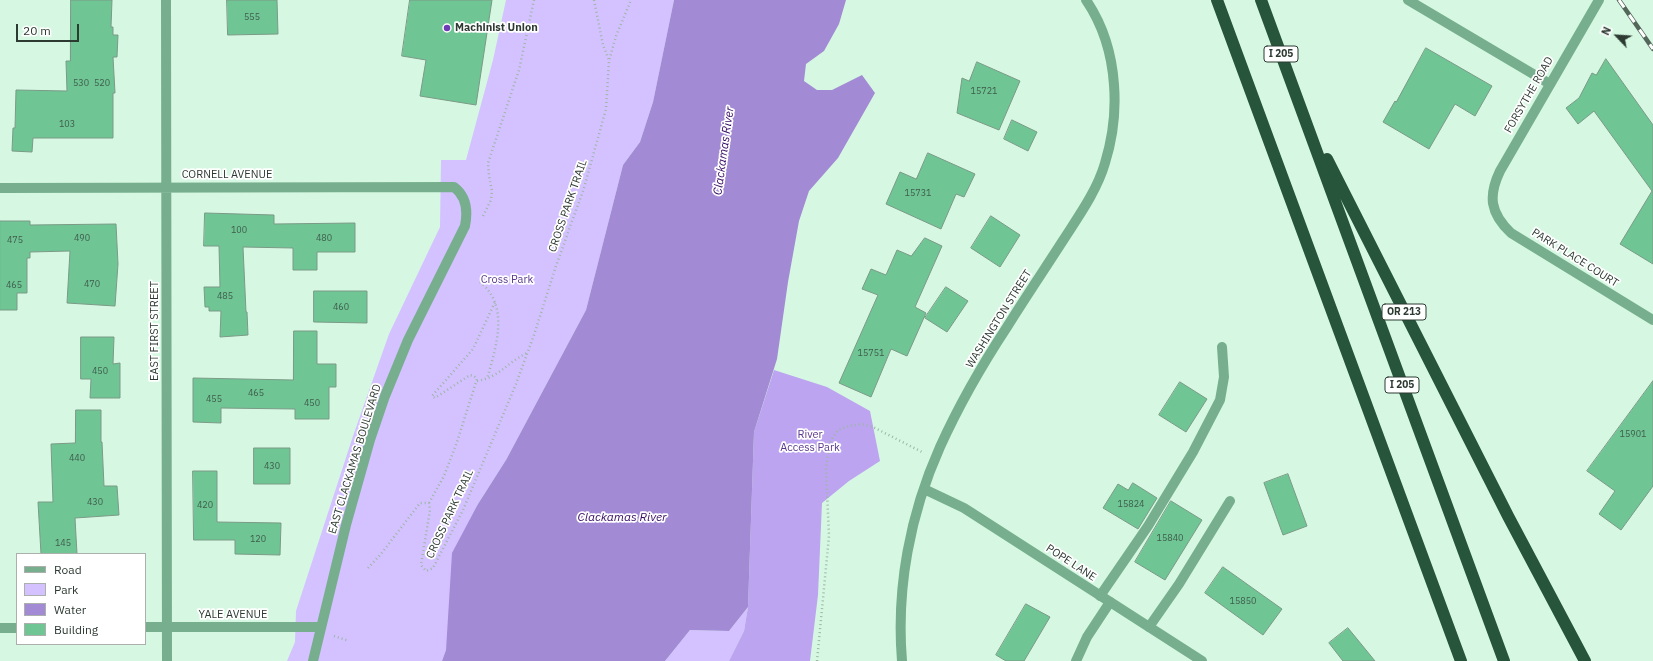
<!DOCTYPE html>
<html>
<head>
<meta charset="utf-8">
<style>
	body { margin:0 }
	#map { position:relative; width:1653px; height:661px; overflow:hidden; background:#d6f8e2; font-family:"IBM Plex Sans",sans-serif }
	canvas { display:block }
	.legend { position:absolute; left:16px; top:553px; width:130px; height:92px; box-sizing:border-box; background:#fff; border:1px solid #abb0ad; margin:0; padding:5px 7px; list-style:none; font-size:12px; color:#2d3a32 }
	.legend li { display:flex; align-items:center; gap:8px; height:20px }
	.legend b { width:20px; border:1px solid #abb0ad }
	.north { position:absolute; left:1597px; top:16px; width:40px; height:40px; -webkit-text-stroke:3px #fff; paint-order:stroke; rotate:295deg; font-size:11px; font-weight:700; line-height:16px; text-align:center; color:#2d3a32 }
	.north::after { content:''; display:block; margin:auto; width:14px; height:18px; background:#2d3a32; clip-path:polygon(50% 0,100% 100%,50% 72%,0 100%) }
	.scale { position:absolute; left:16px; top:24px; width:63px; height:18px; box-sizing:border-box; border:2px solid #2d3a32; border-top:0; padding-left:5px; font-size:12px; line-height:14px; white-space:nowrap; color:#2d3a32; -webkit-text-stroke:3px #fff; paint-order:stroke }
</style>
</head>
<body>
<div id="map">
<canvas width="1653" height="661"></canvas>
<ul class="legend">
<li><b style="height:5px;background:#77af8e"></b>Road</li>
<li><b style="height:11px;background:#d4c1ff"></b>Park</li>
<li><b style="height:11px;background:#a28ad4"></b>Water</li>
<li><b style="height:11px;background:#70c595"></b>Building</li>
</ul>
<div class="north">N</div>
<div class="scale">20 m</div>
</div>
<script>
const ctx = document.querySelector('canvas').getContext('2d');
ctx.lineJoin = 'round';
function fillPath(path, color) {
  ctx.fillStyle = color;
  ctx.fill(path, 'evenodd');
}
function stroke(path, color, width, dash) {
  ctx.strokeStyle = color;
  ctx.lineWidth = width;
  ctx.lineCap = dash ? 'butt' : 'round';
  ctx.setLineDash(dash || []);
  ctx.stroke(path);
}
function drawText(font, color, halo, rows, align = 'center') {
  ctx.font = font + ' "IBM Plex Sans",sans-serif';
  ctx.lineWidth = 3.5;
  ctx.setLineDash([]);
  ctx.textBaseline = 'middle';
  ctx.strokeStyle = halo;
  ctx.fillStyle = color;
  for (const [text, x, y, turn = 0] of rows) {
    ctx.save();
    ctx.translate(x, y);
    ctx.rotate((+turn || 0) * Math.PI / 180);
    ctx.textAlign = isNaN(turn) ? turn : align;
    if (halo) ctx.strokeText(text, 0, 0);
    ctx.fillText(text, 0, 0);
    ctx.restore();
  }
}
const green = new Path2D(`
	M506,0H674L653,102L640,142L623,165L586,310L506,460L478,504L446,650L442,661H287L295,642L296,611L353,436L389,334L440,227L441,160H466L493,60Z
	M748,607L744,631L729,661H665L690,630L729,631Z`);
const forest = new Path2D(`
	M774,370L827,387L870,411L880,461L849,481L822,503L818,595L810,661H729L744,631L748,607L754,432Z`);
const water = new Path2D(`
	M674,0H846L839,24L824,51L806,64L804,81L817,90H832L862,75L875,93L838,158L809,191L799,221L788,282L777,359L754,432L748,607L729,631L690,630L665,661H442L446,650L452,553L478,504L506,460L586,310L623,165L640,142L653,102Z`);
const building = new Path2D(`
	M71,0H112L111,27H113V35H118L117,57H113L115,93H113V138H33L32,152L12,151L13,128H15L16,90L67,91L66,61H70Z
	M227,0H277L278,34L228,35Z
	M410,0H492L476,105L420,96L426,60L402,56Z
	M1426,48L1492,86L1475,116L1455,104L1429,149L1383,122L1395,101L1396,102Z
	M1606,59L1653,125V264L1620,244L1652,191L1594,111L1578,124L1566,108L1579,98L1592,73L1596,75Z
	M977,62L1020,81L999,130L957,113L962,78L969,81Z
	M1012,120L1037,132L1028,151L1004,139Z
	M928,153L975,174L964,197L956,194L941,229L886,204L900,172L916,179Z
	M205,213L274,215V224L355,223V252H317V270H293V248L243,247L246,312H247L248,335L220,337L221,311H209V307H205L204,287H220L219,246H204Z
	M991,216L1020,235L1000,267L971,248Z
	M0,221H30V225L116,224L118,264L115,306L67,303L70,251L30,252V258H27V293H17V310H0Z
	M925,238L942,246L915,307L926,313L907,356L891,349L871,397L839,383L878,295L862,289L871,269L886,275L897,250L911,256Z
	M946,287L968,301L947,332L925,318Z
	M314,291H367V323L314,322Z
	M294,331H317V364H336V387H329V419H295V409L221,408V423L193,422V378L293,380Z
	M81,337H114L113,364L120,363V398H90L91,379H81Z
	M1653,381V486L1621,530L1599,514L1615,491L1587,471Z
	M1180,382L1207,399L1186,432L1159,415Z
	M76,410H101V442H102L104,486H117L119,515L75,518L77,554H41L38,502H53L51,444L75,443Z
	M254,448H290V484H254Z
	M193,471H217V522L281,523L280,555L235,554V540H194Z
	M1288,474L1307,526L1283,535L1264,483Z
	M1133,483L1157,498L1138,529L1103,508L1118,484L1128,490Z
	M1171,501L1202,520L1165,580L1135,562Z
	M1223,567L1282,609L1263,635L1205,593Z
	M1026,604L1050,617L1024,661H1006L996,655Z
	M1348,628L1375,661H1343L1329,643Z`);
const path = new Path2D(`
	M594,0L603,45L609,60
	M483,216L491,200L492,191L489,176L488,163L519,70L534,0
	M480,282C510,306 496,347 487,379
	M477,381C500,377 506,363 527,353
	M429,503L444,476L457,442L477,379L474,376L470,375L435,398L432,396L473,349L495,302
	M368,568L381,554L420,503H429L430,510L421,565L426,571L433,568L463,510L516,384L534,335L556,266L584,188L606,109L609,61L616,36L631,0
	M334,636L349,641
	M817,661L829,536L826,468L830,442L838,430L849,426L862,424L875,428L922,452`);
const lane = new Path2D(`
	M1408,0L1550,84
	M1100,596L1148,526L1193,452L1220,400L1224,377L1222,347
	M1149,627L1179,584L1230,501
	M1076,661L1087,637L1110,602`);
const street = new Path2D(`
	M166,0L167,661
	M1599,0L1500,171C1488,196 1490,213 1511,233L1653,320
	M0,188L454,187C466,196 468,211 465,226L408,340L385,396L370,440L346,525L313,661
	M924,489L964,508L1202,661
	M145,627H320
	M0,628H17
	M902,661C896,588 910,514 940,447C959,405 982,365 1007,327C1025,298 1044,270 1062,242C1078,217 1097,191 1105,163C1113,137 1116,111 1114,85C1112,55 1103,25 1086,0`);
const highway = new Path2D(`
	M1217,0L1461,661
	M1261,0L1504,661
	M1327,159L1508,516L1585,661`);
const rail = new Path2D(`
	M1619,0L1653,49`);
const markers = [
	[447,28,4,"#6e3db5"]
];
const numberNames = [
	["555",252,17],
	["530",81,83],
	["520",102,83],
	["15721",984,91],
	["103",67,124],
	["15731",918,193],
	["100",239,230],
	["490",82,238],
	["480",324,238],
	["475",15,240],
	["470",92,284],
	["465",14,285],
	["485",225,296],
	["460",341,307],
	["15751",871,353],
	["450",100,371],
	["465",256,393],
	["455",214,399],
	["450",312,403],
	["15901",1633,434],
	["440",77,458],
	["430",272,466],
	["430",95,502],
	["15824",1131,504],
	["420",205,505],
	["15840",1170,538],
	["120",258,539],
	["145",63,543],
	["15850",1243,601]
];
const shields = [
	[1281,54,34],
	[1404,312,44],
	[1402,385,34]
];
const shieldNames = [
	["I 205",1281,54],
	["OR 213",1404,312],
	["I 205",1402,385]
];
const poiNames = [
	["Machinist Union",455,28]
];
const streetNames = [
	["FORSYTHE ROAD",1529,95,-60],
	["CORNELL AVENUE",227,175],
	["CROSS PARK TRAIL",568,206,-71],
	["PARK PLACE COURT",1575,258,32],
	["WASHINGTON STREET",999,319,-58],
	["EAST FIRST STREET",155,331,-90],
	["EAST CLACKAMAS BOULEVARD",355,459,-73],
	["CROSS PARK TRAIL",450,514,-65],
	["POPE LANE",1071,563,33],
	["YALE AVENUE",233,615]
];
const parkNames = [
	["Cross Park",507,280],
	["River",810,435],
	["Access Park",810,448]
];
const waterNames = [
	["Clackamas River",724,151,-82],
	["Clackamas River",622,518]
];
fillPath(green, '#d4c1ff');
fillPath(forest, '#bca4f0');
fillPath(water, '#a28ad4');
fillPath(building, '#70c595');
stroke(building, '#7a9a86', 1);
stroke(path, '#9cb7a6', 2.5, [1, 3]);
stroke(lane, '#77af8e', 10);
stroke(street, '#77af8e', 10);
stroke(highway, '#26553b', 12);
stroke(rail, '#55675b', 4.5);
stroke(rail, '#fff', 3, [9]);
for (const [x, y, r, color] of markers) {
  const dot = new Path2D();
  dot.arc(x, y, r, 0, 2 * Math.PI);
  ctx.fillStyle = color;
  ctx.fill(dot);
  stroke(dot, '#fff', 1.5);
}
drawText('9px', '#3e5d4b', null, numberNames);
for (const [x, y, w] of shields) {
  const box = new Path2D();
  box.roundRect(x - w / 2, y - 8, w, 16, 3);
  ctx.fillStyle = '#fff';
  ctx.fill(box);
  stroke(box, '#2d3a32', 1);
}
drawText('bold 10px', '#2d3a32', null, shieldNames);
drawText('bold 11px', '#2d3a32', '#fff', poiNames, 'left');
drawText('11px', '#2d3a32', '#fff', streetNames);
drawText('11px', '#59378e', '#fff', parkNames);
drawText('italic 12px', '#360b64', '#fff', waterNames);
</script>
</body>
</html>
